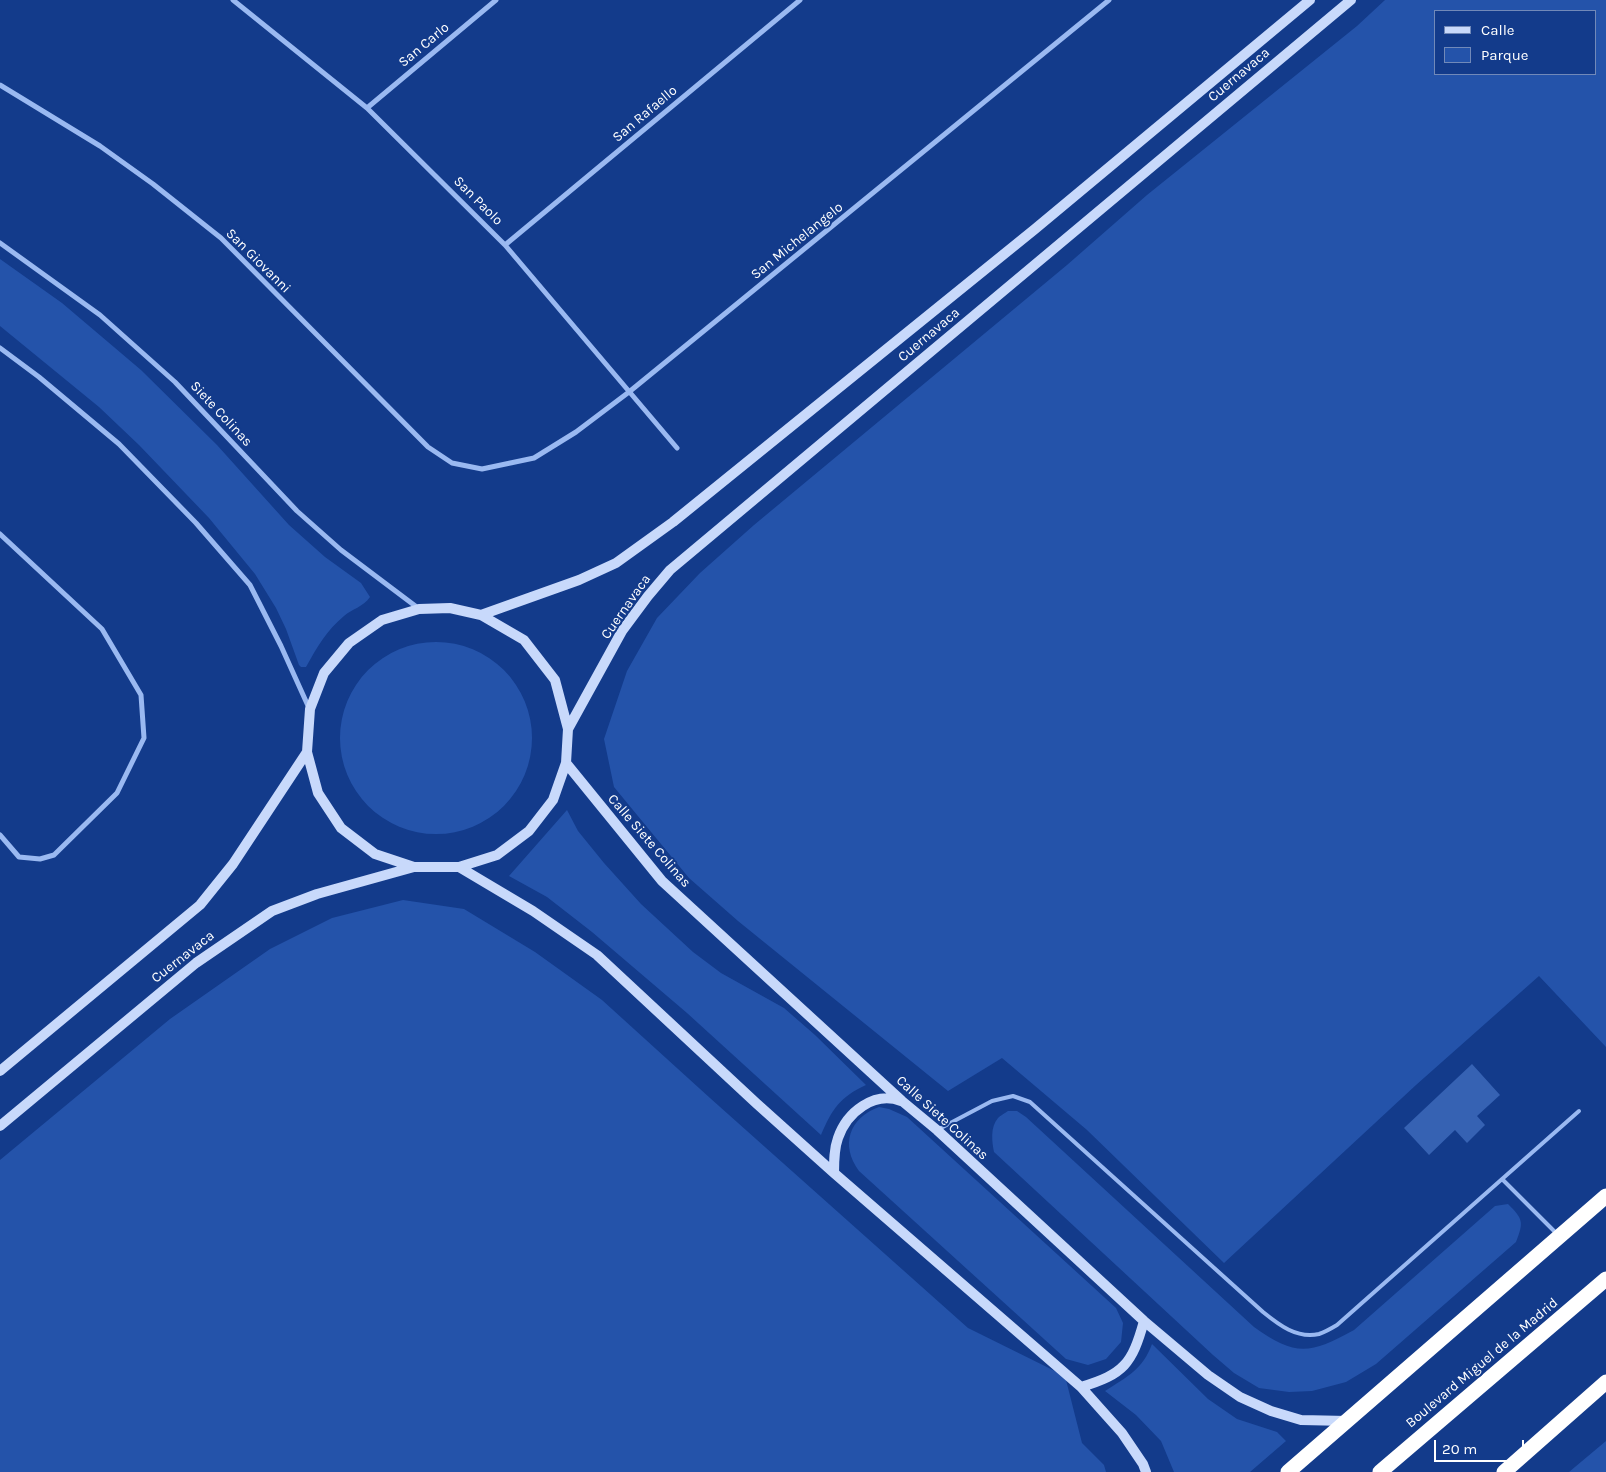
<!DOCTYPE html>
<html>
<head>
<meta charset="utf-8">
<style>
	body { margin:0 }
	#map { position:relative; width:1606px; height:1472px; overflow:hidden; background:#133b8b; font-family:Karla,sans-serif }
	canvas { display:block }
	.legend { position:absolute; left:1434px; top:10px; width:162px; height:65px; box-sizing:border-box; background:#133b8b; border:1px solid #7189b9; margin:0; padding:6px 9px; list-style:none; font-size:15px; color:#fff }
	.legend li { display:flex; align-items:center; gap:10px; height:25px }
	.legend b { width:25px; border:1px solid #7189b9 }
	.scale { position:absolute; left:1434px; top:1440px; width:90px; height:22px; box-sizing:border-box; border:2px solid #fff; border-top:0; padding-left:6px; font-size:15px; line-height:18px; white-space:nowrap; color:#fff; -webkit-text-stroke:4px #133b8b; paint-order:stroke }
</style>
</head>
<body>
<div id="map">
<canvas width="1606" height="1472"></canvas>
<ul class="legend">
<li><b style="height:6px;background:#c8d9fb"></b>Calle</li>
<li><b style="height:14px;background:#2453aa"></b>Parque</li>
</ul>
<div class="scale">20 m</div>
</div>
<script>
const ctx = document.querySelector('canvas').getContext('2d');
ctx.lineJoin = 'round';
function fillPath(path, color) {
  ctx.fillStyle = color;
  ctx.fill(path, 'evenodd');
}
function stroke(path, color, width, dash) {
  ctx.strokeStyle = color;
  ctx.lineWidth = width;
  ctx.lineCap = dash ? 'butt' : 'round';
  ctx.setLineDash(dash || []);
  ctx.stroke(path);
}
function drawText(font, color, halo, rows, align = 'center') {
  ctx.font = font + ' Karla,sans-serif';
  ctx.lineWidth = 4;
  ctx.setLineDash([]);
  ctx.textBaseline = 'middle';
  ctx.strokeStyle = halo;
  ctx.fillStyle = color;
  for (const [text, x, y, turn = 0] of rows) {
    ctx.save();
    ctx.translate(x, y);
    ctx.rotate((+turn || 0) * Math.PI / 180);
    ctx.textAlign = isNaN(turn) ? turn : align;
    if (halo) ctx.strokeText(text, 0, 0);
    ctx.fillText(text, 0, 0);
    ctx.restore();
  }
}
const green = new Path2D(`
	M1385,0H1606V1047L1539,976L1416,1085L1224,1263L1087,1130L1002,1058L948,1091L738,921L689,878L614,787L604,739L627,671L657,618L700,573L754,525L1067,265L1147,195L1357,26ZM1435,11H1595V74H1435Z
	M0,259L62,303L141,370L217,445L289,525L325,557L361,583L370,597C363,607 352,609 344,616C327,630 317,647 306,667H301L299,665L286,629L276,608L255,574L209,518L139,445L99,407L0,326Z
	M340 738a96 96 0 1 1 192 0a96 96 0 1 1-192 0Z
	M567,810L578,831L604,863L641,904L693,952L721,973L784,1008L815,1035L866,1085C840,1097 832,1109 821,1135L687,1013L592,932L547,897L509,876Z
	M403,900L464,909L535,952L602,1000L710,1098L968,1328L1065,1376L1082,1443L1104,1465L1106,1472H0V1160L170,1019L270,949L332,918Z
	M879,1107L889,1109L907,1117L1116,1308L1123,1323L1121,1342L1106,1359L1088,1365L1066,1359L859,1171C840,1145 849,1118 879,1107Z
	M1008,1111H1017L1026,1117L1254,1327C1296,1357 1310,1354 1354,1330L1495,1206L1508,1204C1523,1219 1524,1222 1516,1242L1376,1364L1346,1382L1312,1391L1289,1392L1259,1388L1234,1373L1213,1355L994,1152C992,1142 990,1127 998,1118C1000,1116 1005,1113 1008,1111Z
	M1152,1344L1208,1399L1237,1419L1277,1432L1286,1441L1250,1472H1174L1161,1441L1136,1415L1105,1391C1127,1377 1143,1369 1152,1344Z
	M1606,1440V1472H1569L1606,1441Z`);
const building = new Path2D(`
	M1472,1064L1500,1095L1477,1116L1485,1125L1467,1143L1455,1130L1429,1155L1404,1128Z`);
const lane = new Path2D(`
	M939,1129L992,1101L1013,1096L1030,1102L1263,1312C1279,1325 1297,1339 1319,1334C1325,1332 1332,1328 1337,1325L1579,1111
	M1503,1180L1558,1235`);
const street = new Path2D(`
	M233,0L367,108L505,245L677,448
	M0,85L100,146L153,184L221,238L428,447L452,463L482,469L534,458L576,432L629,392L1109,0
	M367,108L496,0
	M0,243L100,315L175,382L297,511L341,550L418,608
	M505,245L800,0
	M0,348L39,377L119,444L196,523L250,585L281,646L309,708
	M0,534L102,629L141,695L144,738L117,793L54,855L40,859L19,857L0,835`);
const secondary = new Path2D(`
	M481,615L579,580L616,563L673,522L1035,229L1310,0
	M568,729L622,631L648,596L670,570L1351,0
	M566,763L662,881L902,1101L937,1130L1144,1321L1208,1375L1240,1397L1271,1411L1301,1420L1347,1421
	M459,867L533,911L597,955L756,1103L834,1173L1081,1387L1122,1433L1143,1464L1146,1472
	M0,1071L200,905L233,864L307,752
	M0,1126L196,963L272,911L317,894L414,867H459L497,855L529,831L553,800L566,763L568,729L555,680L524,640L481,615L450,608L419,609L382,620L349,643L324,673L310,709L307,752L318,793L341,828L375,854L414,867
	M834,1173C834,1161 834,1149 838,1138C847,1112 874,1091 901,1101
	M1081,1387C1124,1374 1132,1364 1144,1321`);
const highway = new Path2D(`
	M1288,1472L1606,1196
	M1380,1472L1606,1279
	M1504,1472L1606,1382`);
const streetNames = [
	["San Carlo",424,45,-40],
	["Cuernavaca",1239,75,-40],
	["San Rafaello",645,114,-40],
	["San Paolo",478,201,45],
	["San Michelangelo",797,241,-39],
	["San Giovanni",258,261,45],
	["Cuernavaca",929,335,-40],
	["Siete Colinas",221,414,47],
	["Cuernavaca",626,607,-55],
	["Calle Siete Colinas",649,841,49],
	["Cuernavaca",183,957,-38],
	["Calle Siete Colinas",942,1118,42],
	["Boulevard Miguel de la Madrid",1482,1363,-40]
];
fillPath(green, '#2453aa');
fillPath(building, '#3662b3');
stroke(lane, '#9ab9f1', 4);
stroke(street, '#9ab9f1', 5);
stroke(secondary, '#c8d9fb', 10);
stroke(highway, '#fff', 15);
drawText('14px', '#fff', '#133b8b', streetNames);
</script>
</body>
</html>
